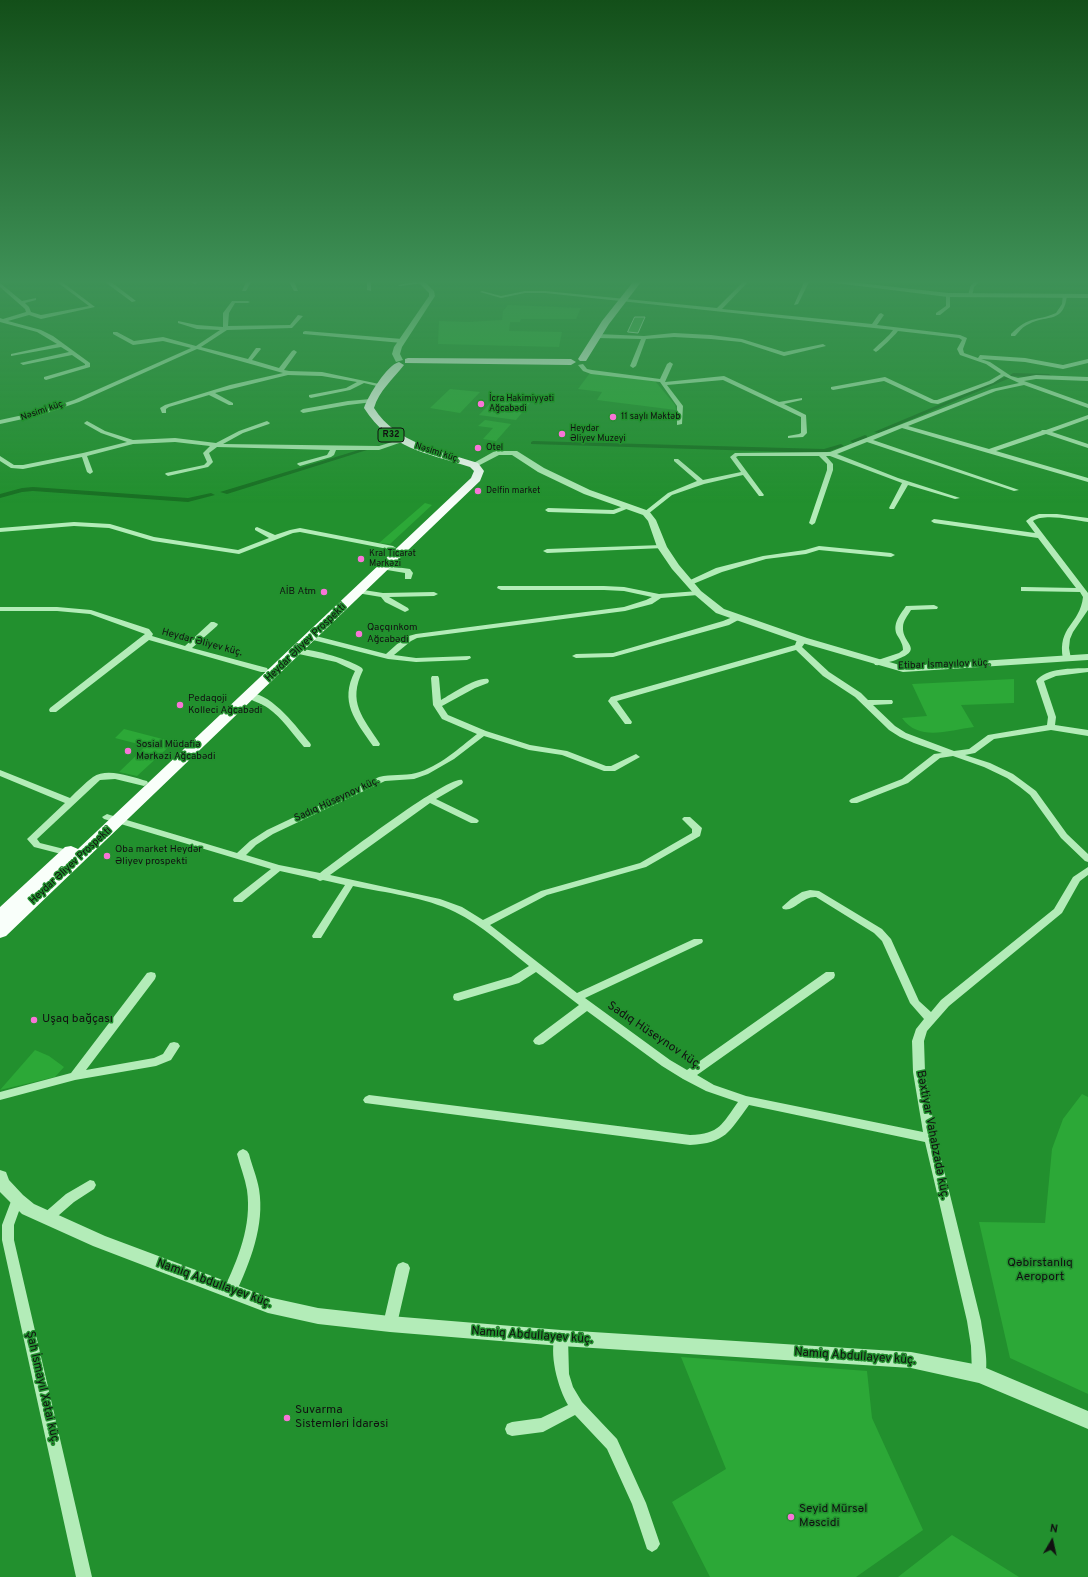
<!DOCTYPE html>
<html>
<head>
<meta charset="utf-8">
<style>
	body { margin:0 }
	#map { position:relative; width:1088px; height:1577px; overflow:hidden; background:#22902e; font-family:Overpass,sans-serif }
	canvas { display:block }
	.north { position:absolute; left:1032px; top:1521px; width:40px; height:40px; -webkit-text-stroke:3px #22902e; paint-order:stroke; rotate:9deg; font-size:11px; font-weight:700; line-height:16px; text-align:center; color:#111 }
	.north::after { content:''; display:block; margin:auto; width:14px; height:18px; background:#111; clip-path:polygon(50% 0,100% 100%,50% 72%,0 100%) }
</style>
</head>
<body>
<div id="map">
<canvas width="1088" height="1577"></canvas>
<div class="north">N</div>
</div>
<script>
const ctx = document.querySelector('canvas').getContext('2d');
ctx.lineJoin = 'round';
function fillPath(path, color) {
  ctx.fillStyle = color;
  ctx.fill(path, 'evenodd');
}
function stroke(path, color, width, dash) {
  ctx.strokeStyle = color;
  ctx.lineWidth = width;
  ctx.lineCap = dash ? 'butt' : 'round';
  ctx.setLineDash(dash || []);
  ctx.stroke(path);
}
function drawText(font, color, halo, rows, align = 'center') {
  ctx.font = font + ' Overpass,sans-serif';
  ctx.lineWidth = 3;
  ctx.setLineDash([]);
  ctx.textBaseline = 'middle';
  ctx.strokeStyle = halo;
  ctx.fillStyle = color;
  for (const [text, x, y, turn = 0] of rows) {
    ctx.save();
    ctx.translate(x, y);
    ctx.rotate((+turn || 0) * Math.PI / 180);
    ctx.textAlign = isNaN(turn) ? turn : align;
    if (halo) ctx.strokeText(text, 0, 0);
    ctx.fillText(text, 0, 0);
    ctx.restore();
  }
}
const green = new Path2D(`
	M508,305L581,308L576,319H521L520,322H510L509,331L562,332L559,347L438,344L439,321L469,322L502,320L503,311Z
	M590,373L655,381L675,405L676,410L597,400L602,392L578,389Z
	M450,389L480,392L460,413L430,408Z
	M499,394L534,398L516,420L479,415Z
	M485,420L511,424L496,441L483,439L493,428L478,426Z
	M425,503L432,505L390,544L379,543Z
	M1014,679V703L961,705L974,727C949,730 919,742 902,718L927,716L912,684Z
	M124,729L174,742L137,776L119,772L146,746L115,738Z
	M35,1050L49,1056L64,1067L55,1077L0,1090Z
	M1082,1094L1088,1097V1394L1010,1358L979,1222L1045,1223L1052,1149L1063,1119Z
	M681,1357L867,1371L872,1418L923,1530L856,1577H710L672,1502L726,1469Z
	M952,1535L1019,1577H898Z`);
const canal = new Path2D(`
	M1013,373L1049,374L1052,376L1049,378L1011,376L1010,375Z
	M1005,377L1010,378L879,433L874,432Z
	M865,435L867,436V438L853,443L850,441Z
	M533,441L824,449L841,444L844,446L824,453L531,444V442Z
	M362,449L367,450L227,494L220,492Z
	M33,487L188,498L211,493L215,495L188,502L33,491L22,492L0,498V494L22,488Z`);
const building = new Path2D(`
	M635,317H645L638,333L628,332Z`);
const minor = new Path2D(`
	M57,282H62L95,307L41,319L29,315L8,321L41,330L53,336L90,363V367L46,380L44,379V377L85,365V364L72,355L23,365L20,363L69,352L61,347L11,356V354L57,344L37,332L0,322V318L3,319L26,312L25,309L0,287V283L22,301L36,298V300L25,303L29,307L31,312L41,315L89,306Z
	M105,282H111L136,301L132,302Z
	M191,282H197V283L195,284Z
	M246,282H251L246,291H242Z
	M289,282H294L298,291H294Z
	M367,282H371V291L367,290Z
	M414,282L423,283L400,286L398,285Z
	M743,282H748L722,309L872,324L879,314L881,313L884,315L877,325L960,335L967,338L963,349L964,353L978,358L980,355L1025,358L1063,365L1088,359V363L1063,369L1025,362L981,359L990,362L1011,376L1018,378L1036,375L1088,377V381L1036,379L1024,381L1088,404V408L1024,385L996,391L908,426L989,449L1041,431L1042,430H1046L1088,415V419L1052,432L1088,444V448L1046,434L996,451L1088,478V482L902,428L873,440L1019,490L1014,491L867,442L837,454L898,478L960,498L955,499L908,485L894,509H890L889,508L902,483L830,456H826L833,464V470L815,523L812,525L809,523L827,470V464L819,456H738L736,457L764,495L763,496H759L743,475L704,484L672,495L648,514H644V512L668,493L697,481L674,461V459H678L703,480L741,472L730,457L735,453L830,452L992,389L1019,383L1004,376L993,383L938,404L931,403L884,381L833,390L831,389V387L885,377L934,400H937L989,381L1001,374L986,364L960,355L957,349L962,340L959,338L898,331C895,335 881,349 876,352L873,350L874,349C880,343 889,336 893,330L545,293H525L501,298L480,292L482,291L501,296L525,291H545L717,308Z
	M804,282H809L798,304L794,305Z
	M974,282H979L974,287L972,296H968L970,287Z
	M946,294L950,295V307L940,315H936V313L946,306Z
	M1063,294L1067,295C1064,324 1048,314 1029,324C1023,326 1019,332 1015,336H1011V334C1030,315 1035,322 1056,313L1062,304Z
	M232,301H248L250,302L248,303H235L229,313L228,326L290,325L298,315L303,316L292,328L227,330L201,347L248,359L256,348H260L261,349L252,360L279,368L292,351L294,350L297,352L284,370L289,371L322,372L384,385L381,387L364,383L350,390L311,398L309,397V395L346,388L357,382L322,376L288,375L215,393L233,403V405H229L209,395L169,407L166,409V413H162L160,408L165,405L230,385L283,373L197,349L79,402L41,415L0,424V420L37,412L74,400L191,348L163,341L133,345L113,334V332H117L134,341L163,337L196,346L220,330L197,329L178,323V321L197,325L223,327V313Z
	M305,331L402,339L405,341L402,343L303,334V332Z
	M674,333L711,335L742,339L784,352L823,344L826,346L784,356L741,342L711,339L674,337L646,339L636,366L633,368L630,366L641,339L597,338L594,336L597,334L644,336Z
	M670,362L673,364L665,382L724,376L779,402L802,398V400L784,404L806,415L807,433L803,437L788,438V436L799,434L801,433V417L723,380L667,385L683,406L682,424L677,425V406L660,382L591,374L583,371L578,365L583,364L587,369L592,370L660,379L667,364Z
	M371,399L373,400V402L348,405L303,413L300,411L303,409L348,401Z
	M267,421L270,423L269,424L243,433L223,444L379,446L402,439L405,441L379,450H336L334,455L331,457L300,466L297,464L298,463L327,455L330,450L217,447L209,453L213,462L208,467L168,476L165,474L166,473L204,465L207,462L203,453L210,446L175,442L133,444L87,456L93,472L90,474L87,472L82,457L23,469L11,468L0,461V456L14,465H23L83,453L127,442L101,433L85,424L84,423L87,421L105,431L133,440L175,438L216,443L239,431Z
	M627,505L629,506V508L614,514L548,512L545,510L548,508L613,510Z
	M1039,514H1057L1088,518V522C1074,520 1044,513 1033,521L1088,593V610L1073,632L1070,639L1069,648L1071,659L1067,661L1063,659C1057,626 1080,625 1083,597L1080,592L1021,591V587H1024L1076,588L1038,538L934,523L931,521L934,519L1035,533L1026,521L1031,517Z
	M74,522L110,524L154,537L238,550L269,538L255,530V528L257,527L275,535L290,530L300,528L393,546L396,548L393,550L300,532L293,533L239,554L153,541L109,528L74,526L0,532V528Z
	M662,545L664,546V548L547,553L543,551L547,549Z
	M819,546L891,553L895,555L891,557L819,550L806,554L766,559L722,572L693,584H690L686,582L716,568L763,556L805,550Z
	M381,565L410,569L413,573L411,579H405V573L381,569Z
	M498,586H604L624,587L659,594L698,591L702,593L698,595L661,598L652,604L625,611L417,638L411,641L394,655L416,658L470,656L471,658L467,660L416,662L388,659L309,639L308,637L312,635L386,654L405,637L416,634L624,607L646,600L652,597L624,591L604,590H501L497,588Z
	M357,589L383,593L434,592L438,594L434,596L389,597L408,608L409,610L405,612L385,602L381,597L357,593Z
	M934,605L938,607L937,609L911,610C908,615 903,621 903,627C902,645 927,649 893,661C887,662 881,666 875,665L874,663L875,661L899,653L903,650C903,644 900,640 897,635C892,624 900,615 906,606Z
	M0,607H57L91,610L149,629L153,634L152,636L185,646L211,622H214L218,624L217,626L192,648L267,668L268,670L267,672H261L149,640L56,712H50L49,710L50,708L145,634L90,614L57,611H0Z
	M735,616H738L742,618L729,625L613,657L576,658L572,656L576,654L613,653L723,621Z
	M803,638L807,640L802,647L829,672L861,693L868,700H892L893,702L892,704L873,705L895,726L906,733L954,751L969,749L988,735L1047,725L1048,717L1036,681C1047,667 1072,669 1088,668V672L1056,676L1044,681L1056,717L1055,725L1088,730V736L1051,730L994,739L975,753L965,755L990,763L1013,774L1036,791L1067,834L1088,854V862L1085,861L1061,838L1030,795L1020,787L1007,778L984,767L953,756L940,758L908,783L857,803H851L849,801L851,799L902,779L934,754L942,753L914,743L900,737L889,730L855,697L823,676L796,650L617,701L632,722L631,724H625L608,701L611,697L795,645L797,640Z
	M294,649C308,647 351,660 362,668L363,670C347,703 363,717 380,744L379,746H373C355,720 339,702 355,671L336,662L294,653L293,651Z
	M432,676H438L439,678L441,700C452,694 476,677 488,679L489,681L488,683L475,688L442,706L448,715L486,731L530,745L567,751L606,766H611L636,754L640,757L615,771H604L562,755L529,750L484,736L454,759L428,774L414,779L385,781L273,834L256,845L246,855L279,865L320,873C339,859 447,776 462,780L463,782L462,784L436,799L477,819L479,821L477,823H471L430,803L330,875L440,899L462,907L483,920L541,891L640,863L692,833V829L682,819L684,817H690L702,828L700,836L646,867L547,895L490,925L577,993L694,939H702L703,941L702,943L585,998L670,1060L687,1070L826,972H834L835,975L834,978L697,1075L714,1085L746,1096L923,1132L913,1072L912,1041L916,1029L924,1019L910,1003L882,941L874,933L816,897C802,896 795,912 783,909L782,907L791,899L802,892L810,890L819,891L882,929L891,939L919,1001L931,1012L941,1000L1054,909L1073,877L1088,867V875L1080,881L1062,913L949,1006L927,1031L924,1041L925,1072L936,1138L981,1321C983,1336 990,1365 984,1379L979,1380L974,1379L972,1374L971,1346L967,1321L925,1142L749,1105C729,1132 726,1143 690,1145L365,1103L363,1100L365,1097L369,1095L690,1135C720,1134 722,1124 738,1102L706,1091L683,1079L662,1066L587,1011L543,1044L539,1045L535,1044L533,1041L535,1038L579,1005L536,972L519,983L458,1001L454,1000L453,997L454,994L511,977L529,966C505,947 482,925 455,912C425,897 386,893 353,886L321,938H313L312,936L345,885L323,880L320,881L316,879L280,871L242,902H234L233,900L234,898L271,869L104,819L102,817L107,814L110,815L237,853L250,841L267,830L379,777C391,774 404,776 416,773C439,767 459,748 477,734L442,719L433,705L431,678Z
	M247,694C269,689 298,729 310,743L311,745L310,747H304C292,733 282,718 268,708C261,703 251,701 246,696Z
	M0,770L70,798C77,791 85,783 93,777C107,767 132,777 147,781L148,783L144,786L115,779L100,780L37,839L40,843L72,851L74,853L69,856L34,847L27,839L65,803L0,776Z
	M151,972L155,973L156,976L155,979L86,1070L154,1058L163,1054L170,1043L174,1042L178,1043L180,1046L171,1060L156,1066L75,1080L0,1100V1092L71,1073L147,973Z
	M243,1149L247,1151L249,1154C252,1166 257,1177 259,1189C265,1226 250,1262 235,1295L230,1297L225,1295L223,1291C238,1259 252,1226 247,1190C245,1178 240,1166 237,1154L239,1151Z
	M90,1180L94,1181L96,1185L94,1189L74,1202L51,1222L47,1223L43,1222L41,1218L43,1214L66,1194Z
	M17,1195L21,1196L23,1200L14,1225V1240L92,1577H76L2,1240V1225L13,1196Z
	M403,1262L408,1264L410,1268L397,1324L395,1328L390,1330L385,1328L383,1324L396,1268L398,1264Z
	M561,1332L566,1334L568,1338L569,1374L573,1387L582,1402L617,1439L646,1503L660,1544L657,1549L652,1552L647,1549L632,1504L607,1449L575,1415L543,1432L512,1436L507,1434L505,1429L507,1424L512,1422L541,1418L568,1405C558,1388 548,1352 556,1334Z`);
const tertiary = new Path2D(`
	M418,282H425L434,291L435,296L402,347L400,354L403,360L396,362L392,354L394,347L429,296V293Z
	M827,282H850L948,293L1088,294V298L948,297Z
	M495,451H517L544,468L590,490L649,511L656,520L667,547L679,565L701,591L724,609L807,638L903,666L1088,654V660L903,672L799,642L716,613L695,595L672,569L657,547L648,521L643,515L584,494L538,472L512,455H499L474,468L470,465Z
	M0,1170L6,1172L9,1180L23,1195L34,1204L105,1236L268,1297L318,1308L390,1316L561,1330L911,1352L979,1365L1088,1411V1429L979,1383L911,1368L561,1346L390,1332L318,1324L268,1313L93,1246L22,1214L0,1192Z`);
const primary = new Path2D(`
	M633,282H641L609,324L586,361H580L578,359L602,321Z
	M408,358L571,359L576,362L571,365L405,363V359Z
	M399,362L404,365C393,379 379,391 374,408C397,444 439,450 478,463L484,471L480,481L6,936L0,938V907L65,847L71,846L78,849L471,478L474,471L470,467C427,453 390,449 364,408C368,396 387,365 399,362Z`);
const markers = [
	[481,404,4,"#f875d7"],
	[613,417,4,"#f875d7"],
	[562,434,4,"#f875d7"],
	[478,448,4,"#f875d7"],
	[478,491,4,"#f875d7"],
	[361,559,4,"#f875d7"],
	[324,592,4,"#f875d7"],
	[359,634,4,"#f875d7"],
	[180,705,4,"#f875d7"],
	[128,751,4,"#f875d7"],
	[107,856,4,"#f875d7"],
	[34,1020,4,"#f875d7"],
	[287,1418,4,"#f875d7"],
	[791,1517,4,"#f875d7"]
];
const farPoinames = [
	["İcra Hakimiyyəti",489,399],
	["Ağcabədi",489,409],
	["11 saylı Məktəb",621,417],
	["Heydər",570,429],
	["Əliyev Muzeyi",570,439],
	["Otel",486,448],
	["Delfin market",486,491],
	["Kral Ticarət",369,554],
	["Mərkəzi",369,564]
];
const farStreetnames = [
	["Nəsimi küç.",43,411,-19],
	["Nəsimi küç.",437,453,18]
];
const shields = [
	[391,435,26]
];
const shieldNames = [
	["R32",391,435]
];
const poiNames = [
	["AİB Atm",316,592,"right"],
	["Qaçqınkom",367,628],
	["Ağcabədi",367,640],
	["Pedaqoji",188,699],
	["Kolleci Ağcabədi",188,711],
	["Sosial Müdafiə",136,745],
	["Mərkəzi Ağcabədi",136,757],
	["Oba market Heydər",115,850],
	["Əliyev prospekti",115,862]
];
const streetNames = [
	["Heydar Əliyev küç.",202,643,15],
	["Heydar Əliyev Prospekti",306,643,-44],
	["Etibar İsmayılov küç.",944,665,-2],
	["Sadıq Hüseynov küç.",337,800,-25],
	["Heydar Əliyev Prospekti",71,866,-43]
];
const nearPoinames = [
	["Uşaq bağçası",42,1020],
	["Suvarma",295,1411],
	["Sistemləri İdarəsi",295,1425],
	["Seyid Mürsəl",799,1510],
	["Məscidi",799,1524]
];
const nearStreetnames = [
	["Sadıq Hüseynov küç.",654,1036,34],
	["Bəxtiyar Vahabzadə küç.",932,1135,79],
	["Namiq Abdullayev küç.",214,1284,20],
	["Namiq Abdullayev küç.",532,1336,4],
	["Namiq Abdullayev küç.",855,1357,4],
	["Şah İsmayıl Xətai küç.",42,1388,77]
];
const nearParknames = [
	["Qəbirstanlıq",1040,1264],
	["Aeroport",1040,1278]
];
fillPath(green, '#2ca837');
fillPath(canal, '#186f22');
fillPath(building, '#46b551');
stroke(building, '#d8f9db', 1);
fillPath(minor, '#b3ecb8');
fillPath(tertiary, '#b3ecb8');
fillPath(primary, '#f9fffa');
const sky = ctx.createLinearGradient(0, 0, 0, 503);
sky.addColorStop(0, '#134f19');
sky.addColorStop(0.56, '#3e9157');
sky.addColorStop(1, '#3e915700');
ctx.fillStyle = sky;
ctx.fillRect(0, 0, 1088, 503);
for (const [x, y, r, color] of markers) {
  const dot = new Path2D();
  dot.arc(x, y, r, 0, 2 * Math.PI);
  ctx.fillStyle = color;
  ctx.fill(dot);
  stroke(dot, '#22902e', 1.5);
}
drawText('9px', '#111', '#22902e', farPoinames, 'left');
drawText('9px', '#111', '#22902e', farStreetnames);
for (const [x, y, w] of shields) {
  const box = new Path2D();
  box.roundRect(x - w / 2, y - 7, w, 14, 3);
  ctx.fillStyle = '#22902e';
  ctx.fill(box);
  stroke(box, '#111', 1);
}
drawText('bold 9px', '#111', null, shieldNames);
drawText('10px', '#111', '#22902e', poiNames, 'left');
drawText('10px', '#111', '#22902e', streetNames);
drawText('12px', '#111', '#22902e', nearPoinames, 'left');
drawText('12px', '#111', '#22902e', nearStreetnames);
drawText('12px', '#111', '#22902e', nearParknames);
</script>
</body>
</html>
